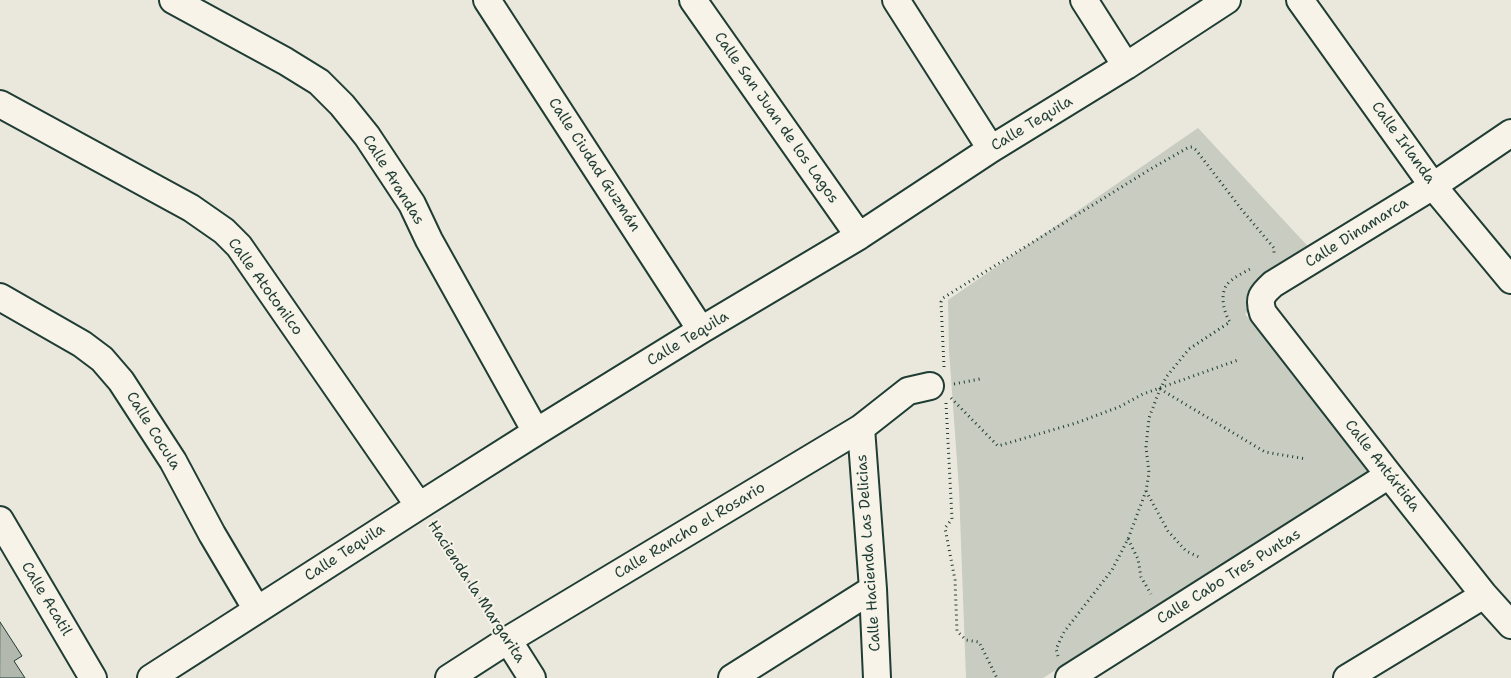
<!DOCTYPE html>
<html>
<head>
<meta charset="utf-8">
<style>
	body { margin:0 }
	canvas { display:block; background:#eae8dd }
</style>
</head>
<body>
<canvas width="1511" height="678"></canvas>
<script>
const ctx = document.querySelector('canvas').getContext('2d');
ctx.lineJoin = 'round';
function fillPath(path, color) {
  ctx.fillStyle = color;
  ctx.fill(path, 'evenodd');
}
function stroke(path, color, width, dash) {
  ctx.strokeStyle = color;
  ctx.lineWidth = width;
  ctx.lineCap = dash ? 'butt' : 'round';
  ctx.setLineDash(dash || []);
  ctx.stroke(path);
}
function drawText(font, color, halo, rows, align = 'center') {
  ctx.font = font + ' "Shantell Sans",sans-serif';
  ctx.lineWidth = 4;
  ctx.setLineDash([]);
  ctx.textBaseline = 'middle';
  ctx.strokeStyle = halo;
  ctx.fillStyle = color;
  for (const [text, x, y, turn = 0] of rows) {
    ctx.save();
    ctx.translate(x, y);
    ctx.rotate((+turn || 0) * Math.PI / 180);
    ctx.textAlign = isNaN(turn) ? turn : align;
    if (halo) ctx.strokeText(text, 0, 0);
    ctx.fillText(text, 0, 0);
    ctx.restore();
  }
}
const green = new Path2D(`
	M1198,128L1316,255L1245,314L1373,473L1043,678H966L959,489L949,350L948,300Z`);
const building = new Path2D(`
	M0,622L22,656L14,661L25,678H0Z`);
const path = new Path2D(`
	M944,367L941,302L943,298L1149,170L1189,147H1192L1196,150L1242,210L1274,248V254
	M954,384L980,379
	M1160,389L1265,452L1306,459
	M951,398L998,446L1076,423L1119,407L1143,394L1238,360
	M946,403L952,519L945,528L955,580L957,631L966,640L979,642L997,678
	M1146,491L1168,531L1186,551L1201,558
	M433,527L494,620
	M1128,539L1138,559L1141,577L1151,594
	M1058,656L1056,649L1064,632L1112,570L1128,539L1146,491L1149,473L1146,447L1149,418L1160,389L1167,376L1189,349L1230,322C1224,313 1220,296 1226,286C1230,279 1243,273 1250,269`);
const minor = new Path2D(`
	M173,0L285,61L319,82L342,105L367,136L412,204L429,240L536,432
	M487,0L701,330
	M693,0L859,236
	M896,0L991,149
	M1084,0L1126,66
	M1300,0L1433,186L1511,280
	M0,104L191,208L224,231L239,246L419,506
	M1511,133L1433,186L1273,284C1262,294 1258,298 1263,313L1389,475L1484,595L1511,625
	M0,297L82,344L102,359L121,381L173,461L212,534L257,610
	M861,428L873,589L877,678
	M0,520L93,678
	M508,640L532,678
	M151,678L419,506L536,432L701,330L859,236L991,149L1126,66L1227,0
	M449,678L508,640L861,428L908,391L930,386
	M732,678L873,589
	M1069,678L1389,475
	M1347,678L1484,595`);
const streetNames = [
	["Calle San Juan de los Lagos",776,118,55],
	["Calle Tequila",1032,124,-31],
	["Calle Irlanda",1403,143,54],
	["Calle Ciudad Guzmán",594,165,57],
	["Calle Arandas",393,180,58],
	["Calle Dinamarca",1357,233,-32],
	["Calle Atotonilco",265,287,54],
	["Calle Tequila",688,339,-31],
	["Calle Cocula",153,431,58],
	["Calle Antártida",1382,466,52],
	["Calle Rancho el Rosario",690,531,-31],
	["Calle Tequila",345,553,-33],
	["Calle Hacienda Las Delicias",869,553,-94],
	["Calle Cabo Tres Puntas",1229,577,-32],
	["Hacienda la Margarita",476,592,57],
	["Calle Acatil",46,599,59]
];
fillPath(green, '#c8ccc1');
fillPath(building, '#b2b8ae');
stroke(building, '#1f3d34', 1);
stroke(minor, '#1f3d34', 30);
stroke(path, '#1f3d34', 3, [1, 4]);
stroke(minor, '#f7f3e8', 26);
drawText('15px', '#1f3d34', '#f7f3e8', streetNames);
</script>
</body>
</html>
